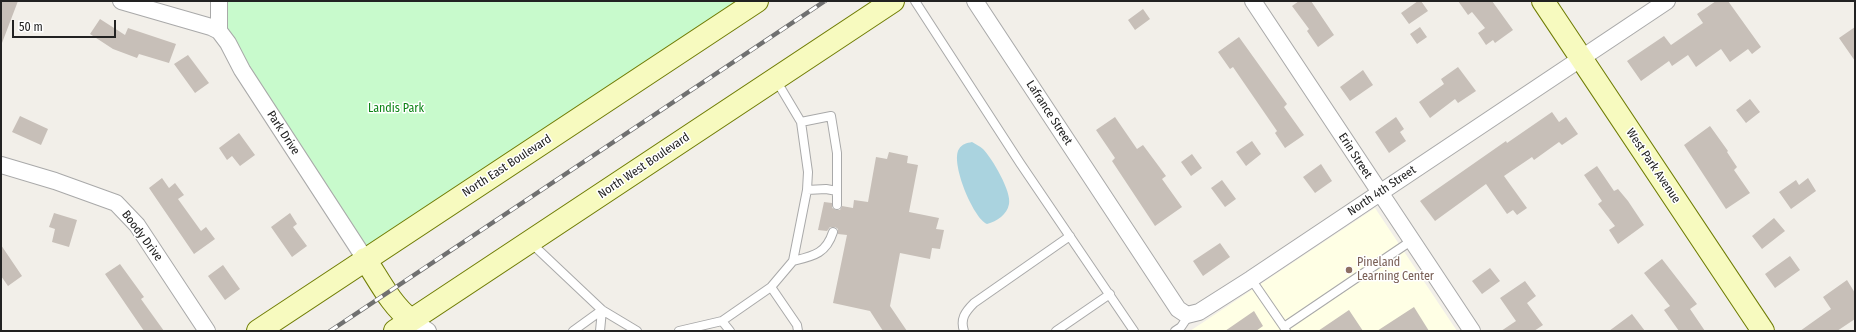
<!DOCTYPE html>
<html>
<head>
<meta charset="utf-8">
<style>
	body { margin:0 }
	#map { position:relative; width:1856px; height:332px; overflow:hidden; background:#f2efe9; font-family:"Fira Sans Condensed",sans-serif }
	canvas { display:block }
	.frame { position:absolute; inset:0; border:2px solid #222; pointer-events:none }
	.scale { position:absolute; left:12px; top:20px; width:104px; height:18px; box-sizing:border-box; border:2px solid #222; border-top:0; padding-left:5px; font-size:12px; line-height:14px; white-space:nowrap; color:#222; -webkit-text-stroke:3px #fff; paint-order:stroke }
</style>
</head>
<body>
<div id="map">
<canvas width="1856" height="332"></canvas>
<div class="frame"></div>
<div class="scale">50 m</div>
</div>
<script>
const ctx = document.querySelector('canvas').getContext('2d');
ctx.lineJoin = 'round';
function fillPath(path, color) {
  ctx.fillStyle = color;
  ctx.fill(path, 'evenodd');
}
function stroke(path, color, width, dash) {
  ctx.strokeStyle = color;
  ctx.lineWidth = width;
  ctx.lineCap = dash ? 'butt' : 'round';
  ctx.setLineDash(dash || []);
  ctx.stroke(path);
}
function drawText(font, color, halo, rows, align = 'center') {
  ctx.font = font + ' "Fira Sans Condensed",sans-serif';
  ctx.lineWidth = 3;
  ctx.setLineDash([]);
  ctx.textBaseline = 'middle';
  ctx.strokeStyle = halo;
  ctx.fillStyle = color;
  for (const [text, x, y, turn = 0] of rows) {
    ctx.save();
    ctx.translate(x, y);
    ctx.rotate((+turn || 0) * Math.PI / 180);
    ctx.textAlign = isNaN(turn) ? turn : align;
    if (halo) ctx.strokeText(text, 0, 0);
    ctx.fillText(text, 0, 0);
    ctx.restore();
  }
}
const education = new Path2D(`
	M1375,208L1457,331H1190Z`);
const park = new Path2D(`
	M221,1H757L365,259L219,31Z`);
const water = new Path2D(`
	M972,142C975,144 980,146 983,149C992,158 1012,192 1009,204C1007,215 997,221 987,224C973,218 950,162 959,149C962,144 967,143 972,142Z`);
const building = new Path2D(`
	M1,1H18L2,43H1Z
	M1299,1H1311L1334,35L1318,47L1307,31L1309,29L1292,6Z
	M1418,1H1421L1428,11L1409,24L1401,13Z
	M1458,1H1492L1513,30L1495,43L1493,40L1486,45L1478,33L1485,28L1472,12L1468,15Z
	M1716,1H1728L1761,47L1752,54L1748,49L1730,62L1721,49L1696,67L1688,55L1672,66L1669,61L1641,81L1627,61L1664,36L1671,45L1703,23L1697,14Z
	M1143,9L1150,19L1135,30L1128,20Z
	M100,19L125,35L128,28L176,44L169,63L139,54L137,58L113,49L90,34Z
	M1420,27L1427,37L1417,44L1410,34Z
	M1855,27V61L1839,38Z
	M1239,37L1287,104L1284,107L1304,135L1285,148L1275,133L1277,131L1233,67L1230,69L1218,52Z
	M188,55L209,83L195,93L174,64Z
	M1458,67L1476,91L1458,103L1455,99L1430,118L1419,102L1444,84L1441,79Z
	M1363,70L1373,85L1350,101L1340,87Z
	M1750,99L1760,112L1746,123L1736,110Z
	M1552,112L1559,122L1566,117L1578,134L1562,145L1559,142L1534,160L1532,157L1504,176L1527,208L1517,215L1513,210L1507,214L1486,184L1435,221L1420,201L1506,141L1507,143Z
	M20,116L48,129L41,145L12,132Z
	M1115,117L1137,149L1143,145L1166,176L1162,179L1182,207L1155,226L1112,161L1115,158L1096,130Z
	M1396,117L1404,129L1400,132L1406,141L1389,153L1375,132Z
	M1710,126L1728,151L1727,152L1737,167L1734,170L1750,193L1726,209L1684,145Z
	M239,133L255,155L240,166L232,156L227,160L219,148Z
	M1252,141L1261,154L1246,166L1236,152Z
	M889,152L908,156L907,163L918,165L909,212L939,218L936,229L944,230L940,249L932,248L930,259L900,253L890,306L907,331H883L870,311L833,303L847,235L838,234V229L835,227H830L827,231L818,230L824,202L832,203V208L837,210H840L842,206L853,208L854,200L868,202L876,157L887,159Z
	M1192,154L1202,168L1191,176L1181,162Z
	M1321,164L1332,181L1315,193L1303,177Z
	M1597,166L1614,191L1618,189L1628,201L1644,225L1618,244L1609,230L1615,226L1598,204L1602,201L1584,175Z
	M162,178L169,188L175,183L184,195L178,199L201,231L206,227L215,239L194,254L149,188Z
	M1808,178L1816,191L1791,209L1779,192L1796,180L1799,185Z
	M1222,180L1236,199L1225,207L1211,188Z
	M54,213L77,220L69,247L52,242L55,229L49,227Z
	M290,213L297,224L293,227L307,246L292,257L271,227Z
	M1774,218L1785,231L1762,249L1752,236Z
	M1220,243L1230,257L1203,276L1193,261Z
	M1,245L22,276L8,286L1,276Z
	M1790,256L1800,270L1775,288L1765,274Z
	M1662,259L1697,304L1690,309L1705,331H1679L1664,310L1670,306L1644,273Z
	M120,264L144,297L141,299L164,331H144L105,274Z
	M223,265L240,289L225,300L208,276Z
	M1490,268L1500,281L1482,294L1472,281Z
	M1847,280L1855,293V319L1837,331H1800L1831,309L1823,297Z
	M1525,281L1536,296L1527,303L1543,325L1534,331H1501L1516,321L1500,298Z
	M1414,307L1429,331H1377Z
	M1349,310L1363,331H1318Z
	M1254,311L1263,326L1256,331H1225Z
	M1632,314L1645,331H1609Z`);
const service = new Path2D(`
	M915,1L1020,163L1134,331
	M801,122L831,116L837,153V205
	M807,190L826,189L837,191
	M530,242L602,310L637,331
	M793,261C813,256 826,254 833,232
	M1251,279L1284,327
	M771,287L797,325L798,331
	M722,321L730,331
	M573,331L602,310
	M600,331L602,310
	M679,331L722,321L771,287L793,261L807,190L808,172L801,122L776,80
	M964,331C960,319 965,312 974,303L1070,236
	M1056,331L1110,294
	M1175,331L1181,327L1189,315
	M1286,331L1284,327L1411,241`);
const minor = new Path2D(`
	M121,1L211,27L219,31
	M219,1V31L228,43L242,70L365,259
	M975,1L1178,309L1187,315L1199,312L1251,279L1667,1
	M1253,1L1472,331
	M1,165L55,181L116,203L137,225L207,331
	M411,320L428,331`);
const secondary = new Path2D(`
	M1543,1L1763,331
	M365,259C379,280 391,305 411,320
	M258,331L757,1
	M395,331L893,1`);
const rail = new Path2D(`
	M330,331L825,1`);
const markers = [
	[1349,270,4,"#8d6e63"]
];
const parkNames = [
	["Landis Park",396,109]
];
const streetNames = [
	["Lafrance Street",1049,113,57],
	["Park Drive",283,133,57],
	["Erin Street",1355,156,57],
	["North East Boulevard",507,166,-33],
	["North West Boulevard",644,166,-34],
	["West Park Avenue",1653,166,56],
	["North 4th Street",1382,191,-34],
	["Boody Drive",142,236,53]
];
const educationNames = [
	["Pineland",1357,263],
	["Learning Center",1357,277]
];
fillPath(education, '#ffffe5');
fillPath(park, '#c8facc');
fillPath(water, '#aad3df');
fillPath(building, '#c7bfb8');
stroke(service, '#a9a9a9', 10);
stroke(minor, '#a9a9a9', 18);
stroke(secondary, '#707d05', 24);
stroke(service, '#fff', 8);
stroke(minor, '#fff', 16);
stroke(secondary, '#f7fabf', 22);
stroke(rail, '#707070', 4.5);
stroke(rail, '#fff', 3, [9]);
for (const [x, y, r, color] of markers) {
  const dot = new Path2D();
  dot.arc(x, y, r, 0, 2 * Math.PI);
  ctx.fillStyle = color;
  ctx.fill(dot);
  stroke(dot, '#fff', 1.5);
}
drawText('12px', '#0c8416', '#fff', parkNames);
drawText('12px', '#222', '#fff', streetNames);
drawText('12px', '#785e54', '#fff', educationNames, 'left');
</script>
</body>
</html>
